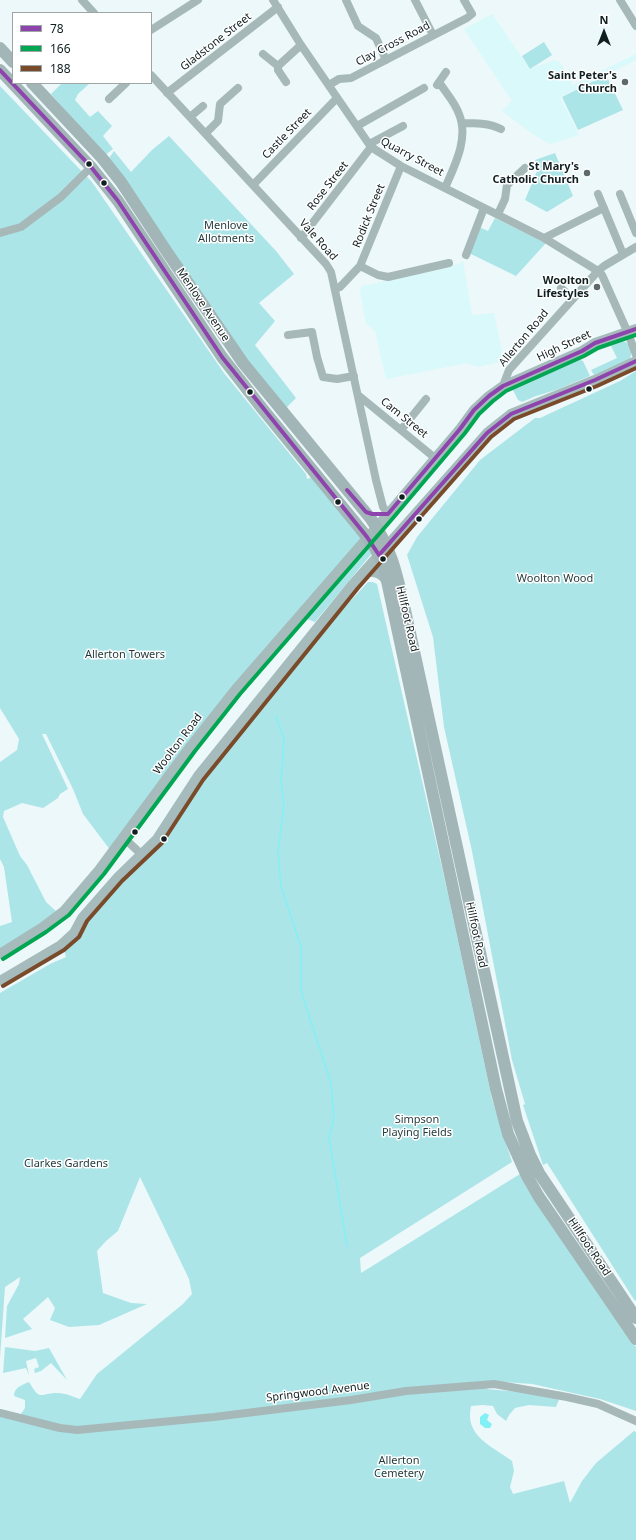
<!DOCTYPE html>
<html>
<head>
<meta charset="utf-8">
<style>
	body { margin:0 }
	#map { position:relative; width:636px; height:1540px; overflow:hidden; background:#ecf8f9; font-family:"Noto Sans",sans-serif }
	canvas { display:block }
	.legend { position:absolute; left:12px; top:12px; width:140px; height:72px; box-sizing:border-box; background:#fff; border:1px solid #9fa5a5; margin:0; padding:5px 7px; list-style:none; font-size:12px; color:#101e1f }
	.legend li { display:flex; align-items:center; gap:8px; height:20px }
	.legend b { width:20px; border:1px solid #9fa5a5 }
	.north { position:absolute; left:584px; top:12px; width:40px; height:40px; -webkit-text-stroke:3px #fff; paint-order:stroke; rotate:0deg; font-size:11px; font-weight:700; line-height:16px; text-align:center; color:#101e1f }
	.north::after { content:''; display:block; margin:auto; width:14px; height:18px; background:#101e1f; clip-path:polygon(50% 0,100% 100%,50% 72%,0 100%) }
</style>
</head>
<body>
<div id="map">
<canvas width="636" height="1540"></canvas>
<ul class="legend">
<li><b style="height:5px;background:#8e44ad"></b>78</li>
<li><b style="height:5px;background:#00a651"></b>166</li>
<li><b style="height:5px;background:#7a4b2a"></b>188</li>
</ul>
<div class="north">N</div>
</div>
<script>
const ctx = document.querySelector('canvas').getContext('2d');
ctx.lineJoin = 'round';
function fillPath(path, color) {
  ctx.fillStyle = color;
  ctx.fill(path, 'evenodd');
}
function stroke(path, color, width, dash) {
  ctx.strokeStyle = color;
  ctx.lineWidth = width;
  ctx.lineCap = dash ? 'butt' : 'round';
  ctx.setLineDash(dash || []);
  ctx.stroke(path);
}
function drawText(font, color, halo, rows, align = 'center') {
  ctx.font = font + ' "Noto Sans",sans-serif';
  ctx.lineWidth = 3;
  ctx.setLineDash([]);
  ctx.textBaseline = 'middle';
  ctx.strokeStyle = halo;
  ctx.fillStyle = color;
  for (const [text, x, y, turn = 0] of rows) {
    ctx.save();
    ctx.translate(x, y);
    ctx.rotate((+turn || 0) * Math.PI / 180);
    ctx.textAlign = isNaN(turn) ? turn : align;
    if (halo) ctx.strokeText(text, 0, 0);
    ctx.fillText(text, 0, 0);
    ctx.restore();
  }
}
const built = new Path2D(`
	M492,14L530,69L554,60L560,62L566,73L573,69L580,79L572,81L571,84L573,85L636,54V60L560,97L579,135L550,144L534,135L502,111L512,101L464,29Z
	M463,261L472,315L494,313L504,361L477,367L467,363L386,379L375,331L366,324L360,290L363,286L458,264Z`);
const green = new Path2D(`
	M544,42L552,55L530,69L522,56Z
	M606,75L623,110L578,130L562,97Z
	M62,83H90L78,94L75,100L90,117L98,111L112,126L103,136L113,149L104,156L51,94Z
	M0,86L92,182L224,373L306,474L307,479L312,477L373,552L315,622L296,615L111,851L83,814L73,789L46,734H42L68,789L60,794L58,798L43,808L22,803L4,811L3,817L20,856L27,865L46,902L58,913L0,950V926L12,922L4,867L0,859V762L17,750L19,739L0,708Z
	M169,136L276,251L294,274L259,303L275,321L255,345L296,398L285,409L233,342L107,161L114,151L131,172L152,150Z
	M555,153L573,196L547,212L525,200L537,171L535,160Z
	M495,218L546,243L516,276L469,253L479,227L488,231Z
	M621,341C630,340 634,354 629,360L594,375L591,370L617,358L611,346Z
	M580,360L583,361L590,376L556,390L536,396L522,402L518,400L512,388Z
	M636,371V1300L635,1301L547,1163L543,1165L523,1105L525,1104L512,1060L472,851L444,727L433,637L407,555L417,537L480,460L535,418H540L620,381Z
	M368,582H373L377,584L448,894L492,1099L512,1162L360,1258L361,1273L520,1174L636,1347V1411L600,1399L532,1384L503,1382L486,1389L521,1392L545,1389L562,1392L556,1407L529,1405L515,1408L509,1415L506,1421L497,1414L493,1406L483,1405L471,1406C464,1436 492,1446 512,1461L514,1471L510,1487L513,1494L564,1481L570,1503L582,1481L596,1463L634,1431L636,1432V1540H0V1416L17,1420L25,1408V1400L14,1396C14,1387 22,1385 29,1382C41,1402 39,1393 58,1393C65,1393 74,1397 80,1399L97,1374L183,1304L192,1294L189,1279L140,1177L118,1231L106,1241L97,1251L103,1293L131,1303L147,1304L99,1325L69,1327L50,1320L55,1308L48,1297L23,1319L32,1329L5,1338L7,1306L19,1284L20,1277L5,1287L0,1358V993L50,964L66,957L64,950L71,943L119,879L158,840L198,778L296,660Z
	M5,1347L35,1351L49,1348L67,1380L51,1363L41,1371L35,1373L34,1369L39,1367L36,1358L26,1361L29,1375L26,1368L3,1373Z`);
const water = new Path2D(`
	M485,1413L489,1415L487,1420L492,1424L490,1428H485L480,1424V1417Z`);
const stream = new Path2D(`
	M276,716L284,740L281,782L284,806L278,851L281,886L301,947V989L305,1004L331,1083L334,1118L329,1137L347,1246`);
const minor = new Path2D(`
	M82,0L94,13
	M273,0L301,45L371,147L401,166L544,238L598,271L602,275L628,333L636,355
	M346,0L358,26L376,38L386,60
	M415,0L433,35
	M620,0L636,26
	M151,30L198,0
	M263,54L278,66
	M151,75L326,264L331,272L376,480L383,507L388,514
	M286,82L278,70V66L301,45
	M439,82C446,93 455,102 459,114C469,138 455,165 445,188
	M329,85L339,79L351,78L467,18L472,14L464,0
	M437,85L446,72
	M167,93L278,7
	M109,99L126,83
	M190,117L203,106
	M462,123C475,123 489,123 501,129
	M357,126L424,88
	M206,133L218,121L220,104L238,88
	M253,185L337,98
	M598,194L623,254
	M620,194L636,233
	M498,214L505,199L507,185L525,168
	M0,233L21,227L61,197L91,167
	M301,238L371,147L373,142L403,126
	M544,238L604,208
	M466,255L484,208
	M360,266L378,275L388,277L449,263
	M561,288L573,299
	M335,289L340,287L360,266L401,166
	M288,335L312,332L317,357L323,377L337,379L354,376
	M503,386L509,370L598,271L604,266L636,247
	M358,395L435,458
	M401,430L426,399
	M123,837L141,854
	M0,1413L60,1428L77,1430L214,1417L351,1400L406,1391L494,1384L567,1397L598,1404L636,1421`);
const major = new Path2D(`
	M364,573C373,570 380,572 386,580
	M0,954L43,927L64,911L99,870L190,747L235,690L388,514L460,429L474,410L489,396L503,386L582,351L595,343L636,329
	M0,981L61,945L74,933L82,918L118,877L157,839L198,776L353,584L487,433L511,414L595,380L636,361`);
const highway = new Path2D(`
	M0,48L13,62
	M0,70L91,167L118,201L222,357L261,407L367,537L375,548L384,567L496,1089L508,1134L527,1176L539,1197L636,1339
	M32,83L102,158L121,182L167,252L243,363L371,519C392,549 397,575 405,610L517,1121L530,1155L539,1173L636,1318`);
const bus1 = new Path2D(`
	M0,70L91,167L118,201L222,357L367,537L379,555L487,433L511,414L595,380L636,361
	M347,490L366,512L372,514H388L460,429L474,410L489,396L503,386L582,351L595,343L636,329`);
const bus2 = new Path2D(`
	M3,959L46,932L69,915L104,874L195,751L240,694L393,518L465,433L479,414L493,401L506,391L584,356L598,348L636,335`);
const bus3 = new Path2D(`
	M3,986L64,950L79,937L87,921L122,881L162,843L203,780L358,588L491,437L514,419L597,386L636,368`);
const markers = [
	[625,82,4,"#5d6a6b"],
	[89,164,3.5,"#101e1f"],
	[587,173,4,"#5d6a6b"],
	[104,183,3.5,"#101e1f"],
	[597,287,4,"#5d6a6b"],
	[589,389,3.5,"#101e1f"],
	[250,392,3.5,"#101e1f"],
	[402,497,3.5,"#101e1f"],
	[338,502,3.5,"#101e1f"],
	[419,519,3.5,"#101e1f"],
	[383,559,3.5,"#101e1f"],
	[135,832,3.5,"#101e1f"],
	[164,839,3.5,"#101e1f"]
];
const streetNames = [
	["Gladstone Street",216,42,-38],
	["Clay Cross Road",393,44,-28],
	["Castle Street",287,134,-46],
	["Quarry Street",412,157,28],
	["Rose Street",328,186,-52],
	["Rodick Street",369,216,-68],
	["Vale Road",318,240,48],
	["Menlove Avenue",203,305,56],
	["Allerton Road",524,338,-50],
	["High Street",564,346,-25],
	["Cam Street",404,418,39],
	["Hillfoot Road",407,619,77],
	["Woolton Road",178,744,-53],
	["Hillfoot Road",476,935,78],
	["Hillfoot Road",589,1247,56],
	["Springwood Avenue",318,1392,-7]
];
const poiNames = [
	["Saint Peter's",617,76],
	["Church",617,89],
	["St Mary's",579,167],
	["Catholic Church",579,180],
	["Woolton",589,281],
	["Lifestyles",589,294]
];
const parkNames = [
	["Menlove",226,226],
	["Allotments",226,239],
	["Woolton Wood",555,579],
	["Allerton Towers",125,655],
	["Simpson",417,1120],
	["Playing Fields",417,1133],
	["Clarkes Gardens",66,1164],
	["Allerton",399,1461],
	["Cemetery",399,1474]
];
fillPath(built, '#d9f9fb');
fillPath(green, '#ace5e8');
fillPath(water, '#83f0f6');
stroke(stream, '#83f0f6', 1.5);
stroke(minor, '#a7b8b9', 8);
stroke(major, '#a6bbbc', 10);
stroke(highway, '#a3b6b7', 12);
stroke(bus1, '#8e44ad', 4);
stroke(bus2, '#00a651', 4);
stroke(bus3, '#7a4b2a', 4);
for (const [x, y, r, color] of markers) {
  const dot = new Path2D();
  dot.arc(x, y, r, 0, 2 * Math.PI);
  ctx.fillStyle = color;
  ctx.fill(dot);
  stroke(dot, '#fff', 1.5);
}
drawText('11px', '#101e1f', '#fff', streetNames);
drawText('bold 11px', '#101e1f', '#fff', poiNames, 'right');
drawText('11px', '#1f3839', '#fff', parkNames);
</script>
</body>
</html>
